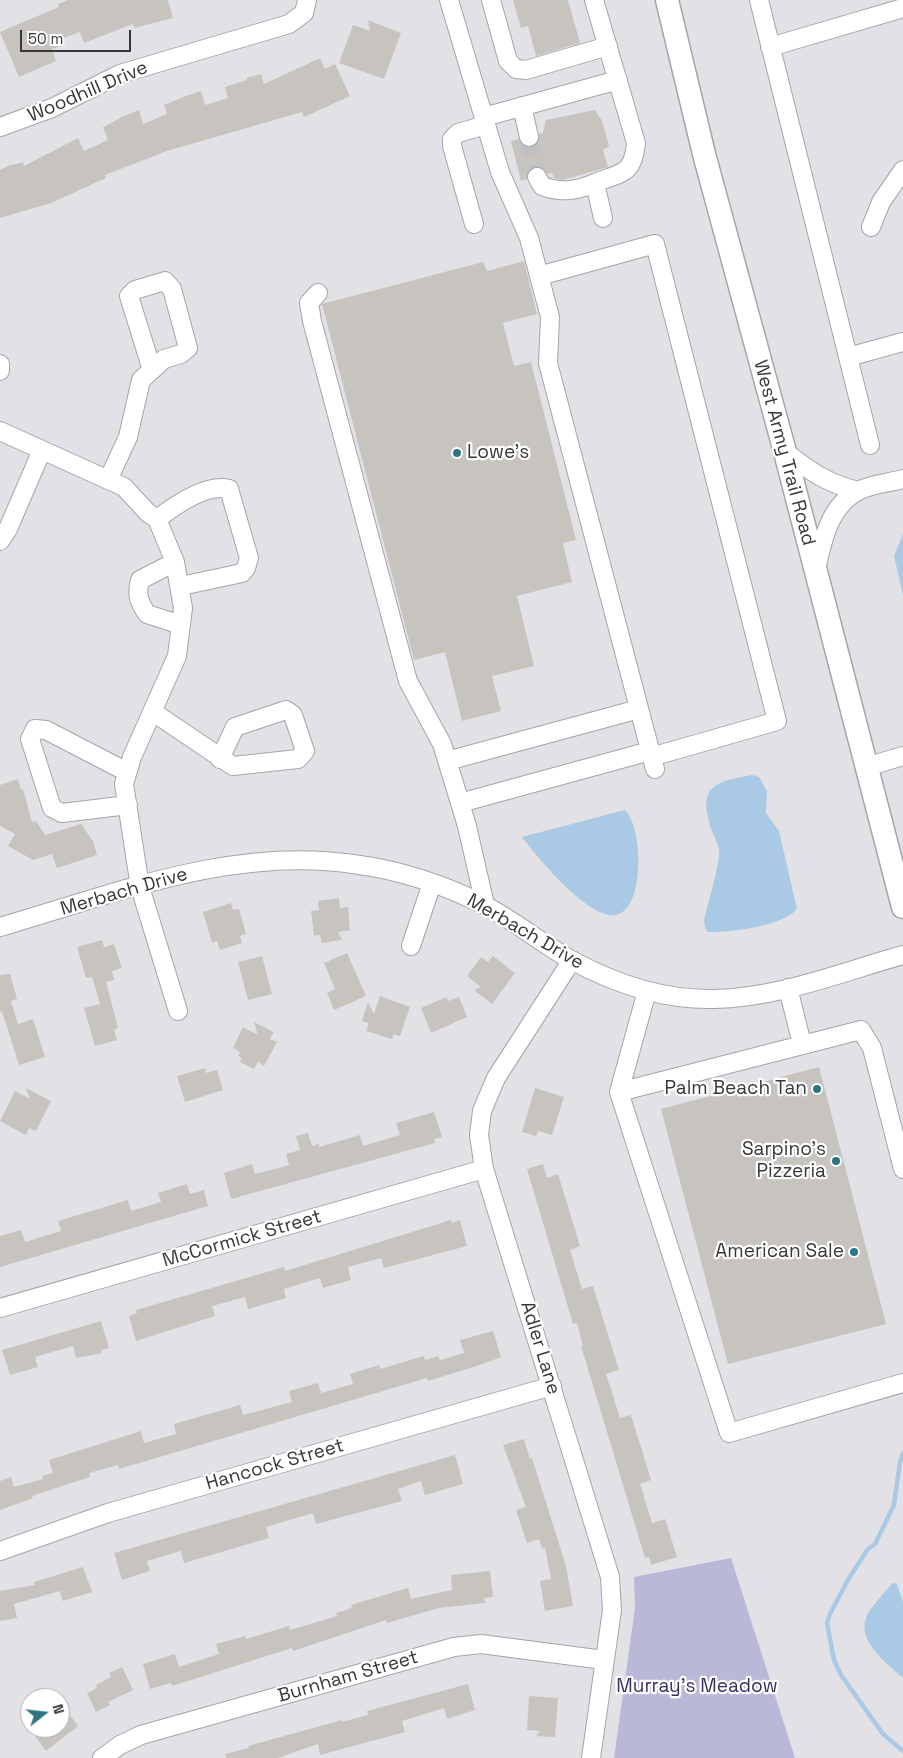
<!DOCTYPE html>
<html>
<head>
<meta charset="utf-8">
<style>
	body { margin:0 }
	#map { position:relative; width:903px; height:1758px; overflow:hidden; background:#e2e1e6; font-family:"Space Grotesk",sans-serif }
	canvas { display:block }
	.north { position:absolute; left:20px; top:1688px; width:50px; height:50px; box-sizing:border-box; background:#fff; border:1px solid #afafb0; border-radius:50%; rotate:74deg; font-size:14px; font-weight:700; line-height:20px; text-align:center; color:#38383a }
	.north::after { content:''; display:block; margin:auto; width:18px; height:22px; background:#2e7482; clip-path:polygon(50% 0,100% 100%,50% 72%,0 100%) }
	.scale { position:absolute; left:20px; top:30px; width:111px; height:22px; box-sizing:border-box; border:2px solid #38383a; border-top:0; padding-left:6px; font-size:15px; line-height:18px; white-space:nowrap; color:#38383a; -webkit-text-stroke:4px #fff; paint-order:stroke }
</style>
</head>
<body>
<div id="map">
<canvas width="903" height="1758"></canvas>
<div class="north">N</div>
<div class="scale">50 m</div>
</div>
<script>
const ctx = document.querySelector('canvas').getContext('2d');
ctx.lineJoin = 'round';
function fillPath(path, color) {
  ctx.fillStyle = color;
  ctx.fill(path, 'evenodd');
}
function stroke(path, color, width, dash) {
  ctx.strokeStyle = color;
  ctx.lineWidth = width;
  ctx.lineCap = dash ? 'butt' : 'round';
  ctx.setLineDash(dash || []);
  ctx.stroke(path);
}
function drawText(font, color, halo, rows, align = 'center') {
  ctx.font = font + ' "Space Grotesk",sans-serif';
  ctx.lineWidth = 4.5;
  ctx.setLineDash([]);
  ctx.textBaseline = 'middle';
  ctx.strokeStyle = halo;
  ctx.fillStyle = color;
  for (const [text, x, y, turn = 0] of rows) {
    ctx.save();
    ctx.translate(x, y);
    ctx.rotate((+turn || 0) * Math.PI / 180);
    ctx.textAlign = isNaN(turn) ? turn : align;
    if (halo) ctx.strokeText(text, 0, 0);
    ctx.fillText(text, 0, 0);
    ctx.restore();
  }
}
const green = new Path2D(`
	M731,1558L795,1758H614L635,1608L634,1577Z`);
const water = new Path2D(`
	M903,534V595L894,556Z
	M752,775L759,777L767,791L766,813L779,831L797,909C781,927 731,932 708,932L705,928L704,920C708,902 720,866 719,849C718,842 714,837 712,831C697,787 713,782 752,775Z
	M625,810C644,827 646,920 610,915C582,911 539,859 522,837Z
	M892,1583L897,1584L903,1602V1678C888,1664 857,1642 866,1618C869,1608 886,1592 892,1583Z`);
const stream = new Path2D(`
	M903,1453L900,1462L894,1505L875,1544L868,1549L849,1578L830,1614L827,1623L834,1660L841,1675L883,1734L903,1751`);
const building = new Path2D(`
	M68,0H168L173,18L134,28L133,24L84,43L80,32L58,40L60,46L52,49L56,61L19,77L0,32L59,7L58,4Z
	M513,0H568L580,43L536,56L528,26L521,28Z
	M368,20L401,33L384,79L339,63L353,25L370,31Z
	M320,58L325,69L335,64L350,96L304,117L302,112L167,151L105,175L106,178L51,203L0,218V170L8,166L23,162L24,166L78,138L84,151L108,140L103,127L124,116L139,110L143,124L167,114L164,105L186,96L201,91L205,105L228,98L225,87L247,80L246,78L261,74L264,84Z
	M595,110L602,121L609,146L603,150L608,167L563,180L554,178L552,173L547,174L543,168L537,166L528,171L527,179L521,181L511,141L519,139L525,147H532L539,141V134L543,133L546,120Z
	M524,261L537,314L503,323L514,366L531,362L576,540L563,543L572,582L517,596L534,666L492,676L501,711L462,721L445,652L414,660L322,304L483,262L487,271Z
	M18,779L21,790L23,789L32,822L36,821L45,835L81,824L93,841L97,855L57,868L52,854L33,860L8,846L15,834L0,826V785Z
	M339,898L340,908L348,907L350,930L338,932L342,940L322,943L320,935L314,936L311,911L319,910L318,901Z
	M231,903L233,910L239,909L246,934L240,936L242,943L220,950L217,941L212,943L203,912Z
	M102,940L104,947L114,944L122,968L112,971L114,980L106,982L118,1028L114,1030L117,1040L95,1046L84,1008L100,1004L92,977L86,978L77,947Z
	M347,953L366,996L334,1010L327,993L335,989L324,963Z
	M262,956L272,994L248,1000L238,962Z
	M493,956L515,973L492,1004L474,990L481,987L467,976L481,957L488,962Z
	M10,974L17,999L11,1001L18,1024L33,1019L45,1057L19,1065L2,1011L0,1012V975Z
	M380,996L410,1007L400,1036L394,1034L392,1039L366,1031L369,1023L362,1021L368,1002L374,1014Z
	M447,997L448,1001L459,997L467,1017L431,1033L421,1008Z
	M254,1022L274,1032L270,1039L277,1042L264,1066L258,1062L254,1069L240,1062L242,1058L238,1056L240,1052L233,1048L243,1027L258,1035Z
	M819,1067L886,1324L728,1364L661,1109Z
	M205,1068L206,1073L217,1070L223,1090L185,1102L177,1076Z
	M26,1088L51,1101L36,1131L29,1128L26,1135L0,1121L15,1091L30,1099Z
	M535,1088L564,1097L552,1135L538,1131L536,1136L522,1132Z
	M434,1112L442,1137L434,1139L435,1143L231,1199L224,1173L252,1164L255,1174L289,1165L286,1154L300,1150L296,1136L308,1133L312,1146L319,1144V1147L360,1135L363,1146L400,1135L396,1123Z
	M543,1164L547,1178L558,1174L567,1203L580,1246L570,1250L582,1289L593,1286L619,1370L606,1374L620,1418L631,1415L640,1444L651,1480L640,1484L652,1523L665,1519L677,1557L651,1565L649,1557L645,1558L581,1346H583L577,1323L573,1324L527,1169Z
	M187,1184L190,1194L204,1190L208,1206L0,1267V1236L21,1230L25,1242L61,1231L58,1221L128,1200L131,1211L161,1202L158,1193Z
	M451,1220L452,1223L460,1220L467,1246L384,1268L381,1258L348,1267L351,1280L323,1288L320,1278L284,1289L286,1298L248,1309L245,1297L212,1306L215,1316L136,1341L129,1316L137,1313L136,1310L284,1267L285,1271Z
	M101,1321L109,1348L102,1350V1353L76,1358L73,1346L35,1357L38,1367L10,1375L2,1350Z
	M493,1331L501,1357L480,1365L428,1381L427,1378L119,1469L118,1465L89,1473L90,1477L32,1496L33,1498L0,1510V1481L11,1477L14,1487L43,1479L42,1476L53,1473L49,1460L141,1431L144,1443L176,1434L174,1424L240,1405L243,1415L292,1402L289,1391L318,1383L321,1393L353,1384L350,1374L379,1365L380,1369L424,1356L425,1360L438,1356L440,1360L464,1353L460,1340Z
	M524,1439L530,1459L532,1458L566,1566L573,1606L545,1611L540,1581L551,1579L545,1548L542,1549L539,1539L527,1543L516,1510L526,1507L503,1445Z
	M455,1455L463,1484L425,1495L421,1481L398,1489L402,1501L316,1524L313,1513L266,1527L269,1538L184,1563L181,1551L147,1561L150,1571L122,1580L114,1553Z
	M83,1567L92,1592L63,1601L60,1591L14,1604L17,1618L0,1621V1591L35,1585L34,1582Z
	M490,1571L493,1597L484,1598L485,1603L439,1608L387,1623L386,1620L293,1651L292,1648L172,1686L171,1683L150,1689L143,1664L175,1654L179,1667L219,1654L216,1644L245,1636L246,1639L289,1626L290,1630L337,1616L336,1613L352,1608L351,1605L408,1588L411,1599L452,1590L451,1575Z
	M122,1667L133,1690L108,1702L110,1705L96,1712L87,1693L97,1688L96,1685L111,1677L109,1673Z
	M468,1684L475,1710L447,1719L444,1708L402,1721L405,1732L320,1755L318,1744L278,1758H226L225,1754L249,1748L248,1746L342,1720V1722L368,1715L367,1711Z
	M529,1696L558,1698L555,1737L536,1736L540,1731L527,1730Z
	M60,1702L78,1726L46,1751L29,1728H60Z`);
const minorTunnel = new Path2D(`
	M529,137L537,177`);
const minor = new Path2D(`
	M449,0L500,172L529,238L550,317L548,363L655,769
	M491,0L508,61L516,69L526,70L608,46
	M594,0L636,143C633,175 622,172 595,183L603,218
	M759,0L870,445
	M770,47L903,8
	M522,106L529,137
	M484,117L618,80
	M0,127L52,108L120,74L289,24L304,13L307,0
	M537,177L542,186C561,193 576,191 595,183
	M474,224L452,146V139L458,133L486,125
	M871,227L881,202L903,170
	M539,276L655,244L777,721L651,757
	M318,293L309,303L312,321L408,681L442,744L467,826L485,905
	M848,357L903,342
	M0,364V371
	M0,431L124,487L148,513L157,519L175,562L183,608L177,656L132,757L124,784L140,887L178,1011
	M785,452C810,471 826,483 858,491
	M108,480L128,437L141,380L164,359L181,354L188,348L172,289L165,281L135,290L129,296L152,370
	M157,519C174,506 207,483 229,489L249,558L246,568L242,573L181,586
	M0,541L8,529L42,450
	M175,562L140,580C136,595 139,602 147,614L181,625
	M816,570C822,542 829,506 858,491C871,484 889,483 903,479
	M153,712L233,766L298,759L305,751L293,715L286,710L235,727L220,759
	M447,761L639,709
	M866,767L903,756
	M127,772L46,730L35,729L30,739L52,808L62,813L128,805
	M460,803L650,751
	M0,927C114,894 233,846 353,864C399,870 443,884 484,905C515,921 542,944 573,961C616,984 664,1000 714,999C778,998 842,972 903,955
	M411,946L432,883
	M572,960L496,1078L482,1111L479,1135L484,1169L610,1577L612,1610L591,1758
	M788,988L802,1044
	M647,991L619,1092L729,1433L903,1383
	M619,1092L861,1030L872,1048L903,1169
	M0,1308L484,1169
	M0,1551L108,1513L552,1386
	M102,1758L120,1745L141,1735L454,1647L481,1644L604,1660`);
const major = new Path2D(`
	M667,0L704,154L785,452L903,907`);
const markers = [
	[457,453,5,"#2e7482"],
	[817,1089,5,"#2e7482"],
	[836,1161,5,"#2e7482"],
	[854,1252,5,"#2e7482"]
];
const streetNames = [
	["Woodhill Drive",88,92,-23],
	["West Army Trail Road",784,453,75],
	["Merbach Drive",124,892,-16],
	["Merbach Drive",525,932,30],
	["McCormick Street",242,1239,-16],
	["Adler Lane",540,1348,73],
	["Hancock Street",275,1465,-16],
	["Burnham Street",348,1677,-16]
];
const poiNames = [
	["Lowe's",467,453,"left"],
	["Palm Beach Tan",807,1089],
	["Sarpino's",826,1150],
	["Pizzeria",826,1172],
	["American Sale",844,1252]
];
const parkNames = [
	["Murray's Meadow",697,1687]
];
fillPath(green, '#bab8d8');
fillPath(water, '#aac9e4');
stroke(stream, '#aac9e4', 4.5);
fillPath(building, '#c7c4c0');
stroke(minorTunnel, '#c0bfc4', 18, [18, 9]);
stroke(minor, '#a5a5a9', 20);
stroke(major, '#a5a5a9', 25);
stroke(minor, '#fff', 18);
stroke(major, '#fff', 22);
for (const [x, y, r, color] of markers) {
  const dot = new Path2D();
  dot.arc(x, y, r, 0, 2 * Math.PI);
  ctx.fillStyle = color;
  ctx.fill(dot);
  stroke(dot, '#fff', 2);
}
drawText('19px', '#38383a', '#fff', streetNames);
drawText('19px', '#38383a', '#fff', poiNames, 'right');
drawText('19px', '#372f5f', '#fff', parkNames);
</script>
</body>
</html>
